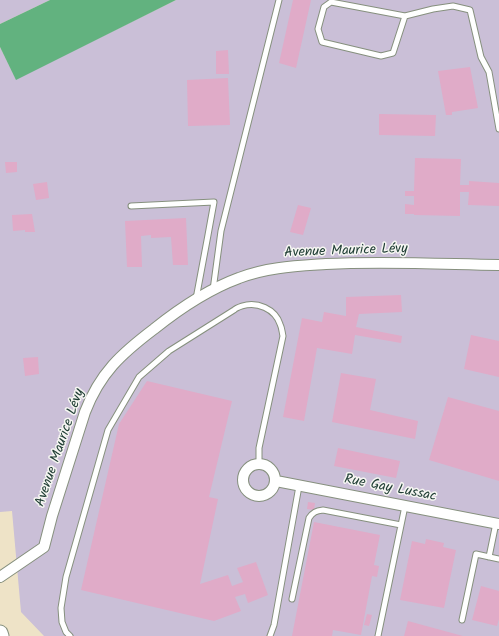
<!DOCTYPE html>
<html>
<head>
<meta charset="utf-8">
<style>
	body { margin:0 }
	canvas { display:block; background:#eee3c7 }
</style>
</head>
<body>
<canvas width="499" height="636"></canvas>
<script>
const ctx = document.querySelector('canvas').getContext('2d');
ctx.lineJoin = 'round';
function fillPath(path, color) {
  ctx.fillStyle = color;
  ctx.fill(path, 'evenodd');
}
function stroke(path, color, width, dash) {
  ctx.strokeStyle = color;
  ctx.lineWidth = width;
  ctx.lineCap = dash ? 'butt' : 'round';
  ctx.setLineDash(dash || []);
  ctx.stroke(path);
}
function drawText(font, color, halo, rows, align = 'center') {
  ctx.font = font + ' Kalam,sans-serif';
  ctx.lineWidth = 3;
  ctx.setLineDash([]);
  ctx.textBaseline = 'middle';
  ctx.strokeStyle = halo;
  ctx.fillStyle = color;
  for (const [text, x, y, turn = 0] of rows) {
    ctx.save();
    ctx.translate(x, y);
    ctx.rotate((+turn || 0) * Math.PI / 180);
    ctx.textAlign = isNaN(turn) ? turn : align;
    if (halo) ctx.strokeText(text, 0, 0);
    ctx.fillText(text, 0, 0);
    ctx.restore();
  }
}
const industrial = new Path2D(`
	M0,0H50L0,24Z
	M176,0H499V636H44L21,612L12,511L0,512V47L16,79Z`);
const forest = new Path2D(`
	M50,0H176L16,80L0,47V24Z`);
const building = new Path2D(`
	M293,0H311L296,68L279,63Z
	M228,50L229,74H216V51Z
	M470,67L478,108L452,112V115H446L438,71Z
	M228,78L230,125L188,126L187,80Z
	M379,114L436,115L435,136L379,135Z
	M415,158L461,159L460,185H469V181L499,183V206L468,205L469,192H460V216L414,215V214H405V204L414,205V196H405V191H414Z
	M5,162H17V172L6,173Z
	M47,182L49,198L36,200L33,184Z
	M298,205L311,208L303,235L290,232Z
	M32,214L35,232H25V230L13,231L12,215Z
	M186,218L188,265H173L171,237L151,238V235L141,236L142,267H127L125,221Z
	M401,295L402,312L359,314L356,327L402,336L401,343L355,335L352,354L317,348L304,421L283,417L302,318L322,322L324,312L346,316V297Z
	M471,335L499,341V377L464,369Z
	M38,357L39,374L25,376L23,358Z
	M341,373L376,379L370,410L418,421L415,439L332,422Z
	M147,381L232,401L209,497L218,499L200,584L228,575L232,586L243,582L237,568L256,562L268,595L248,603L245,594L235,597L241,611L214,621L81,590L119,424Z
	M448,397L499,411V481L429,460Z
	M338,448L400,461L396,478L334,466Z
	M308,502L315,503L314,510L307,509Z
	M314,522L380,535L374,565L379,566L377,577L372,576L361,635L333,630L332,636H292Z
	M426,539L444,543L443,547L456,550L444,608L400,600L412,541L425,544Z
	M481,586L499,591V619L497,626L472,620Z
	M367,614L372,615L369,626L364,625Z
	M408,621L463,636H404Z`);
const service = new Path2D(`
	M405,16L393,53L381,56L322,42L318,29L324,7L331,2L405,16L433,9L453,6L470,10L481,57L489,72L499,129
	M131,206L214,202L208,235L196,299
	M213,290L221,231L279,0
	M489,557L496,523
	M292,599L309,518C313,512 316,511 323,510L401,525
	M462,620L476,554L499,559
	M70,636L66,632L62,622L61,608L66,577L108,430L139,377L169,351L234,310C236,308 239,307 242,306C257,301 275,309 280,324C282,328 282,332 283,336L259,448V463
	M270,636L274,625L299,486
	M378,636L405,506`);
const minor = new Path2D(`
	M243 480a16 16 0 1 1 32 0a16 16 0 1 1-32 0Z
	M276,481L499,524
	M0,577L44,547L52,516L85,412C100,373 121,354 154,329C179,309 209,289 239,278C267,267 297,266 326,264C384,261 441,264 499,265`);
const secondary = new Path2D(`
	M0,633L1,636`);
const streetNames = [
	["Avenue Maurice Lévy",346,252,-2],
	["Avenue Maurice Lévy",61,448,-71],
	["Rue Gay Lussac",390,489,11]
];
fillPath(industrial, '#cabfd7');
fillPath(forest, '#62b27f');
fillPath(building, '#e0abc8');
stroke(service, '#86907e', 7);
stroke(minor, '#86907e', 12);
stroke(secondary, '#86907e', 17);
stroke(service, '#fff', 5);
stroke(minor, '#fff', 10);
stroke(secondary, '#fff', 15);
drawText('14px', '#1f3d34', '#f6f6f2', streetNames);
</script>
</body>
</html>
